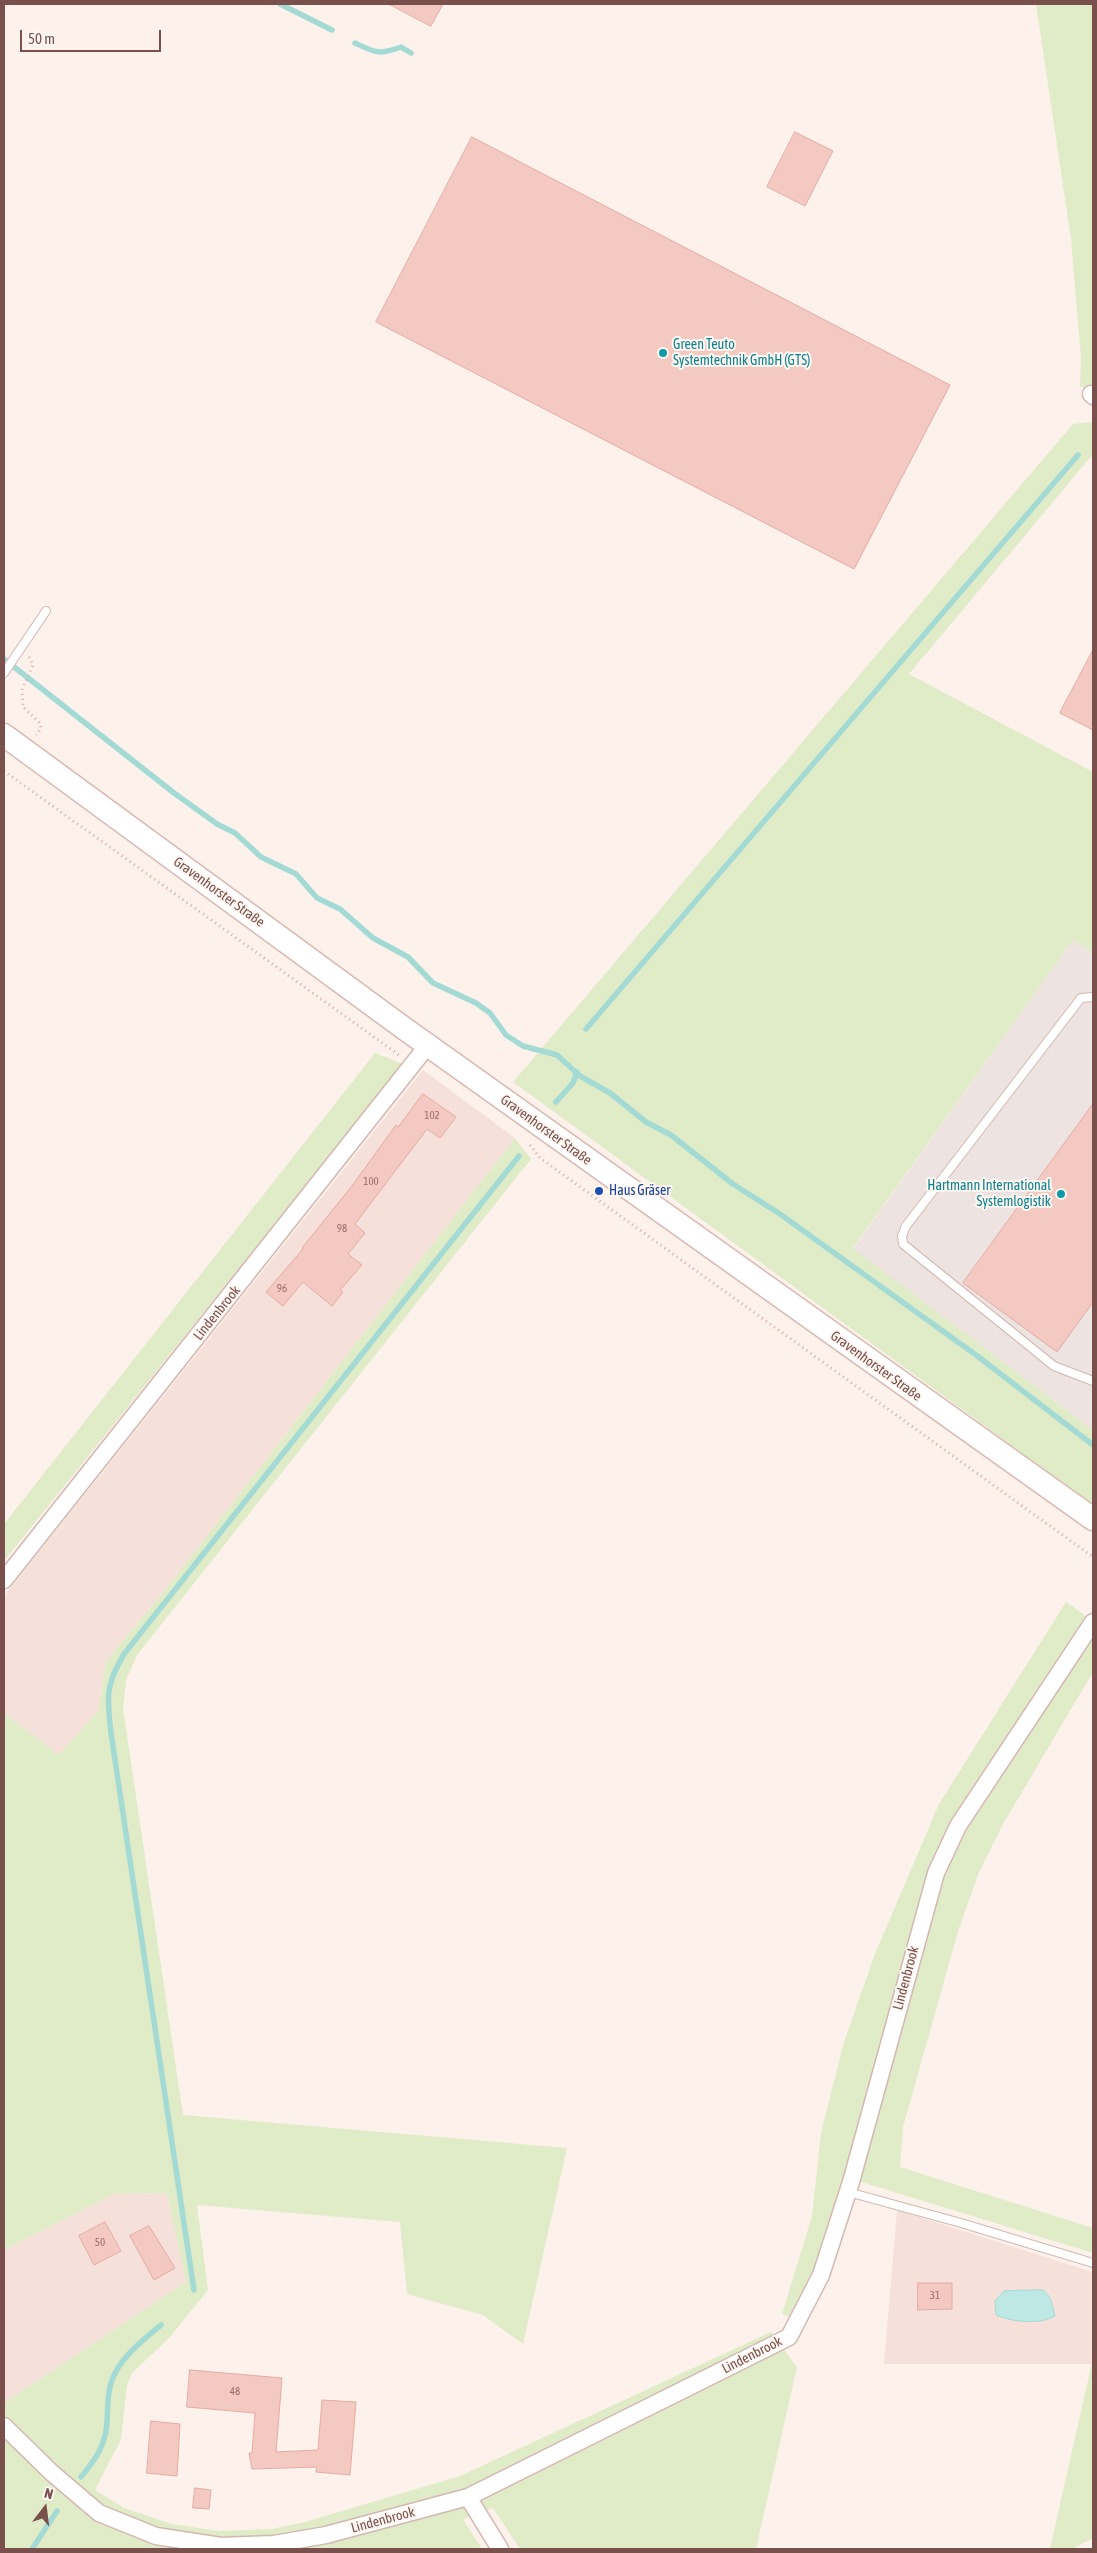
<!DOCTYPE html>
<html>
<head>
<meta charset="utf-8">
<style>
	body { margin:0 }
	#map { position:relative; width:1097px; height:2553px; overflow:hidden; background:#fdf1eb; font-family:"Asap Condensed",sans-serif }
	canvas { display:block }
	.frame { position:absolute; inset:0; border:5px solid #7a504c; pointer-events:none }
	.north { position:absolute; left:20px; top:2483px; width:50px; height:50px; -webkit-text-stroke:4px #fff7f2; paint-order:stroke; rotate:15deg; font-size:14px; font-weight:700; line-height:20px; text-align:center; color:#7a504c }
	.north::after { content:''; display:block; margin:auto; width:18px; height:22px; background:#7a504c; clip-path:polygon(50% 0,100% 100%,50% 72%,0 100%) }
	.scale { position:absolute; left:20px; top:30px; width:141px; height:22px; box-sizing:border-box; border:2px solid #7a504c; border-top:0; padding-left:6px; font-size:15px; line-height:18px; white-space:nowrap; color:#7a504c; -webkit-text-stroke:4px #fff7f2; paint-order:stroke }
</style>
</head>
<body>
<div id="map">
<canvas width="1097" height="2553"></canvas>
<div class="frame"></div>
<div class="north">N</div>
<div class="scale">50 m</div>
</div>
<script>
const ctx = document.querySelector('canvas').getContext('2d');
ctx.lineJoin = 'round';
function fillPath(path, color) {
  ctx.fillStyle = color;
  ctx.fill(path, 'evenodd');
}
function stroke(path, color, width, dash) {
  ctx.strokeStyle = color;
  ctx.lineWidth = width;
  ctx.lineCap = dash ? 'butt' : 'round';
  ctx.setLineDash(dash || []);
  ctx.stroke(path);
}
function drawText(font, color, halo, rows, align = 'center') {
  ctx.font = font + ' "Asap Condensed",sans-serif';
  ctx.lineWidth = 4;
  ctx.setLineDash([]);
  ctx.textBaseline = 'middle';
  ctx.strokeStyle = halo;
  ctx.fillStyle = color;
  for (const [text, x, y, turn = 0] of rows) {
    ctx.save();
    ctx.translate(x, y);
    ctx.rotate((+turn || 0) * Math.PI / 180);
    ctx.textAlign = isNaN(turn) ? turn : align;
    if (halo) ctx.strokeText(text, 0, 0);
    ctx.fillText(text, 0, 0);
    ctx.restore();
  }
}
const residential = new Path2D(`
	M423,1070L515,1138L169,1585L106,1661L98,1711L59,1756L4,1713V1596Z
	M168,2193L186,2282L4,2403V2250L114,2194Z
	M897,2210L1093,2272L1092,2364H884Z`);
const industrial = new Path2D(`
	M1073,940L1093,954V1430L853,1249Z`);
const green = new Path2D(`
	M1036,4H1093V393L1080,386L1081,358L1071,239Z
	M1093,422V454L909,674L1093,772V954L1073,940L853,1248L1093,1430V1505L513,1082L1073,424Z
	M375,1053L403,1064L4,1561V1524Z
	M515,1138L531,1159L137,1655L126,1680L123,1708L183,2115L567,2148L523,2344L483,2315L407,2294L400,2222L197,2205L208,2290L169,2338L132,2373L127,2386L121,2439L95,2490L124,2508L172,2524L219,2531L272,2529L305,2522L460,2476L771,2332L797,2367L756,2549H520L493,2508L463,2519L482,2549H4V2403L186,2282L167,2193L114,2194L4,2250V1713L59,1755L98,1711L106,1661L169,1585Z
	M1066,1602L1093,1621V1672L1003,1824L979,1872L959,1928L903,2127L900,2167L1093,2228V2253L845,2177L814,2271L789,2317L782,2314L812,2216L821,2133L844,2042L875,1954L939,1804Z
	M1093,2358V2538L1072,2549H1050Z`);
const water = new Path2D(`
	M1043,2290C1052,2296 1052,2306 1055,2316C1040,2325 1011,2322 996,2315L995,2301L1004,2291Z`);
const stream = new Path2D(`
	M280,4L332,30
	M355,43C376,53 379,55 401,47L411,53
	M4,659L174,793L217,824L235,833L261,857L296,874L317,898L340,909L373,938L408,957L433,983L476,1003L490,1013L506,1035L523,1046L557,1055L580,1076L610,1093L646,1122L671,1135L733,1184L780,1214L976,1355L1093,1445
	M586,1029L1078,455
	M556,1102L573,1083L577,1072
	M194,2290L111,1733C107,1697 105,1686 124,1654L519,1156
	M81,2477C95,2460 106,2445 107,2422C108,2409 107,2396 111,2383C118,2359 142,2341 161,2325
	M32,2549L57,2511`);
const building = new Path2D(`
	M389,4H443L431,26Z
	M795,132L833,151L805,206L767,187Z
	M472,137L950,385L854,569L376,322Z
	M1093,650V730L1060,713Z
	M423,1094L456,1117L440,1138L427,1129L355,1224L365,1233L348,1254L362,1265L340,1290L343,1292L332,1306L303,1282L283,1306L266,1292L303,1249L302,1248L352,1186L396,1125L398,1127Z
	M1093,1104V1302L1057,1352L963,1283Z
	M105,2222L121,2251L94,2265L79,2236Z
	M149,2226L175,2268L154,2280L130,2236Z
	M918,2283H952V2309L918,2310Z
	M190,2370L282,2378L276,2452L318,2450L322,2400L356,2402L350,2475L316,2472L317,2467L252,2469L249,2453H252L255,2413L187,2407Z
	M151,2421L180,2424L177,2476L147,2473Z
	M195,2488L211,2490L209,2509L193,2508Z`);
const path = new Path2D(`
	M29,657L33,665L22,690L23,707L40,723L41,729L36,735
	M4,771L399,1055
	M530,1145L540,1158L1093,1557`);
const lane = new Path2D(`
	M4,673L46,611
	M1093,997L1081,998L906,1226L902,1236L903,1244L1054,1366L1093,1381
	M848,2192L961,2223L1093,2263`);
const street = new Path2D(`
	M1091,394L1093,396
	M4,1580L428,1045
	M4,2426L52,2473L99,2513L156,2536L221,2546L274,2544L326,2535L468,2497L789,2337L821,2275L851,2182L936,1873L958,1826L1093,1622
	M468,2497L500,2549`);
const secondary = new Path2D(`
	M4,735L405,1029L1093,1519`);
const markers = [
	[663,353,5,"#0f9aa8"],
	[599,1191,5,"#1a4fb4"],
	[1061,1194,5,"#0f9aa8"]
];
const numberNames = [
	["102",432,1116],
	["100",371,1182],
	["98",342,1229],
	["96",282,1289],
	["50",100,2243],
	["31",935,2296],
	["48",235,2392]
];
const cultureNames = [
	["Green Teuto",673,345],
	["Systemtechnik GmbH (GTS)",673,361],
	["Hartmann International",1051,1186,"right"],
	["Systemlogistik",1051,1202,"right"]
];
const streetNames = [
	["Gravenhorster Straße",219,892,36],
	["Gravenhorster Straße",546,1130,36],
	["Lindenbrook",217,1313,-51],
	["Gravenhorster Straße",876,1366,36],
	["Lindenbrook",906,1978,-75],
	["Lindenbrook",752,2355,-27],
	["Lindenbrook",383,2520,-15]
];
const transitNames = [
	["Haus Gräser",609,1191]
];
fillPath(residential, '#f5e1d9');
fillPath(industrial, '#ede3e0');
fillPath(green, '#e0ecc8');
fillPath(water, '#bee8e3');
stroke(water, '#a4dad4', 1);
stroke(stream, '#a4dad4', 5.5);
fillPath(building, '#f3c9c2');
stroke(building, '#e6aaa2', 1);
stroke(lane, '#d3b8b2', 10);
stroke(street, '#d3b8b2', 19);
stroke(secondary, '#d8b9b2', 25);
stroke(path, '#d9aba4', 3, [1, 4]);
stroke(lane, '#fff', 8);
stroke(street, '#fff', 16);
stroke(secondary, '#fff', 22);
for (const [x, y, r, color] of markers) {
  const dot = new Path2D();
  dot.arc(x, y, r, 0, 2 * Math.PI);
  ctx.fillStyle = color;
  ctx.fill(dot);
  stroke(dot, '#fff7f2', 2);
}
drawText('11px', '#986e6a', null, numberNames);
drawText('14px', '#0d838f', '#fff7f2', cultureNames, 'left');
drawText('14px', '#7a504c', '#fff7f2', streetNames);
drawText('14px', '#164399', '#fff7f2', transitNames, 'left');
</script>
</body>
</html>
